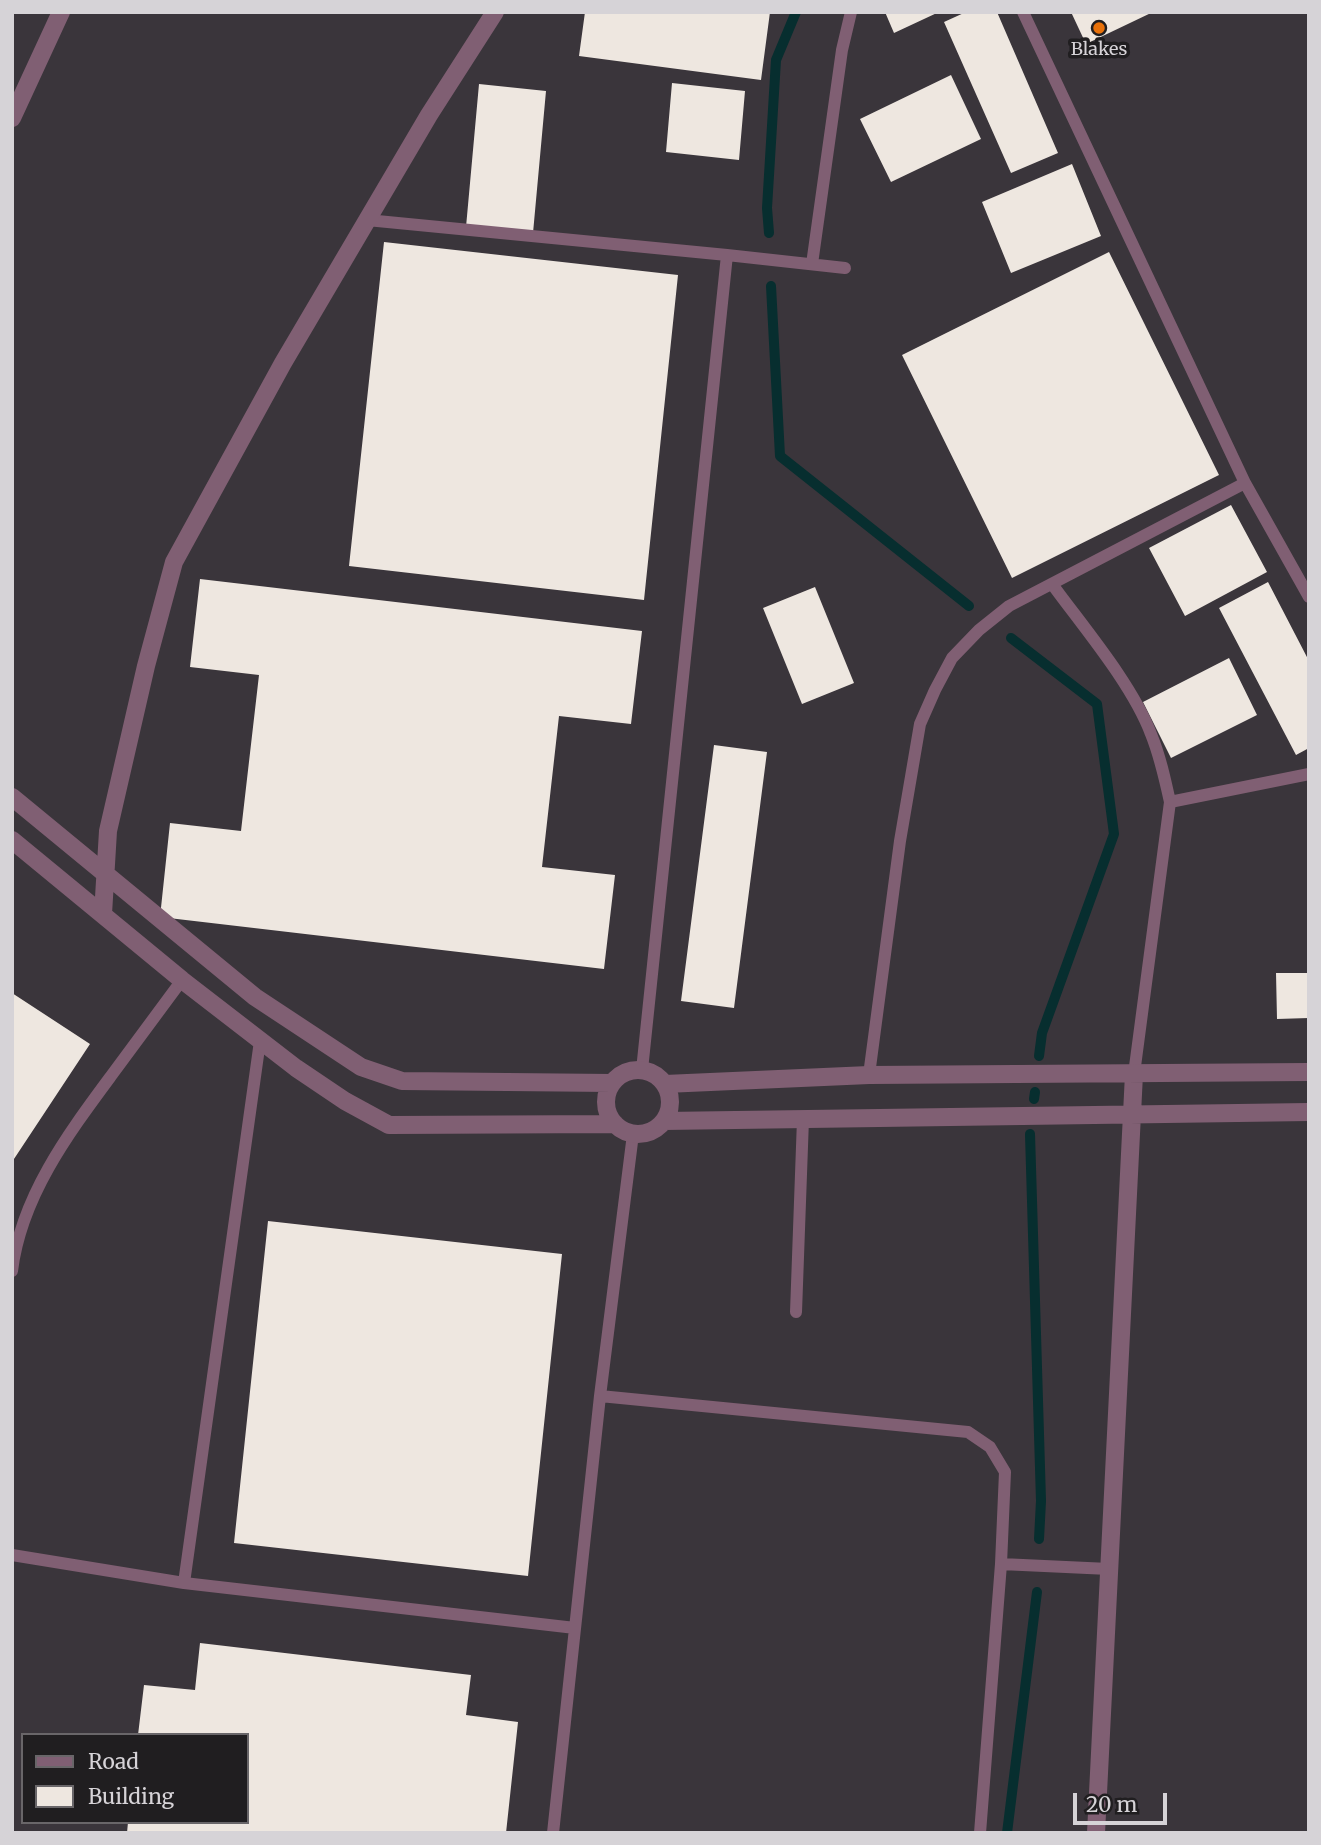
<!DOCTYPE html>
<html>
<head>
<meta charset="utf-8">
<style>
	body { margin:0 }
	#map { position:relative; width:1321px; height:1845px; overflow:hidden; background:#3a353b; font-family:Merriweather,serif }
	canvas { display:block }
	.frame { position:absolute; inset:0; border:14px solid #d6d3d7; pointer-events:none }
	.legend { position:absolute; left:21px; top:1733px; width:228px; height:91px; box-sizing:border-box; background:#201e20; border:2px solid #696669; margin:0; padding:9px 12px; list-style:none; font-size:21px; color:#d6d3d7 }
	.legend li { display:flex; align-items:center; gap:14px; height:35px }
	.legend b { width:35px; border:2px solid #696669 }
	.scale { position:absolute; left:1073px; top:1793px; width:94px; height:32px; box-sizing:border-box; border:4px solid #d6d3d7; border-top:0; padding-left:9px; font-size:21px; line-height:24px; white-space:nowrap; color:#d6d3d7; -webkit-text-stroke:5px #201e20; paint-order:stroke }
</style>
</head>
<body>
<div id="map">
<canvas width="1321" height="1845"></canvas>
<div class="frame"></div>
<ul class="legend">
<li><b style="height:9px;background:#805f73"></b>Road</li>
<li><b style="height:19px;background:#eee7e0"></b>Building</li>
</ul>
<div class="scale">20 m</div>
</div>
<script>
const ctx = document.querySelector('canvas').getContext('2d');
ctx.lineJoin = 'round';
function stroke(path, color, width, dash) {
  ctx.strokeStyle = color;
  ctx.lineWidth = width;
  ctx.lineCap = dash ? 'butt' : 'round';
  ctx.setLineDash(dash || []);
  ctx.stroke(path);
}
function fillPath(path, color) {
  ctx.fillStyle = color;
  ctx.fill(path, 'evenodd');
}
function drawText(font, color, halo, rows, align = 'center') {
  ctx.font = font + ' Merriweather,serif';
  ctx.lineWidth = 7;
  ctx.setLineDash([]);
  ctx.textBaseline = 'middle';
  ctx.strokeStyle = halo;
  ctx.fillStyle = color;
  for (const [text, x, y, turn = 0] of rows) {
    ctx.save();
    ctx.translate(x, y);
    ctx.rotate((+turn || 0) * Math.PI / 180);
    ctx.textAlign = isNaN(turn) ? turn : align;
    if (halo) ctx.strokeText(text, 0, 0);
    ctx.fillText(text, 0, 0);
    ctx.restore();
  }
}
const stream = new Path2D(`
	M769,233L767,208L776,60L796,12
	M771,286L780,456L969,606
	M1011,638L1097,704L1114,834L1042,1033L1039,1056
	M1034,1099L1035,1092
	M1030,1134L1041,1501L1039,1539
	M1007,1833L1037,1592`);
const building = new Path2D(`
	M585,12H770L761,80L579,56Z
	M885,12H939L894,33Z
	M966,12H997L1058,153L1011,173L944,22Z
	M1071,12H1153L1086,44Z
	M951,75L981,139L891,182L860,119Z
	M672,83L745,91L739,160L666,152Z
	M479,84L546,91L533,233L466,227Z
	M1072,164L1101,236L1011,273L982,202Z
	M384,242L678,275L644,600L349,566Z
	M1109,252L1219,475L1012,578L902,355Z
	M1231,505L1267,572L1185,616L1149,548Z
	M200,579L642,631L631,724L559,716L542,867L615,875L604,969L160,917L170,823L241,831L259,675L190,667Z
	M1268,582L1309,661V748L1296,755L1219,608Z
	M815,587L854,683L802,704L763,608Z
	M1229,658L1257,715L1171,758L1143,702Z
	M714,745L767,752L734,1008L681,1001Z
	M1276,973H1309V1018L1277,1019Z
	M12,993L90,1044L12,1162Z
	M268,1221L562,1254L528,1576L234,1543Z
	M200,1643L471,1675L466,1715L518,1722L506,1833H127L128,1822H247V1735H138L144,1685L195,1690Z`);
const service = new Path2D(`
	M367,220L727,255
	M812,264L842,50L851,12
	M1245,483L1309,597
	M1052,584C1084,628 1132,684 1151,734C1160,756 1165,779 1170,802
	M642,1070L727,255L845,268
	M1134,1074L1170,802L1309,774
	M869,1075L900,841L920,724L935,690L952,658L979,630L1009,606L1245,483L1023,12
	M12,1271C21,1197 68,1134 111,1076C135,1044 158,1012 182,980
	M796,1312L803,1119
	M600,1396L968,1432L990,1447L1005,1472L1001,1564L980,1833
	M12,1555L184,1583L575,1628
	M1001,1564L1109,1569
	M184,1583L260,1041
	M553,1833L600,1396L633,1134`);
const minor = new Path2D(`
	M12,118L61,12
	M12,797L255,997L361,1067L402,1081L612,1083
	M12,840L182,980L296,1068L345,1101L389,1125L615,1124
	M103,914L108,831L146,666L174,562L283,363L429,115L495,12
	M606 1102a32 32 0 1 1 64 0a32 32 0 1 1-64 0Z
	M665,1084L869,1075L1309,1072
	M664,1121L1309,1112
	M1096,1833L1134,1074`);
const markers = [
	[1099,28,7,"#e8710a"]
];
const poiNames = [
	["Blakes",1099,50]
];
stroke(stream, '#072e2f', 10);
fillPath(building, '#eee7e0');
stroke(service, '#805f73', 12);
stroke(minor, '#805f73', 18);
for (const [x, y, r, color] of markers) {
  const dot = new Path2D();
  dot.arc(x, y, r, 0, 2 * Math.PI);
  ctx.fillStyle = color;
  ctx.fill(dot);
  stroke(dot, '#201e20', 2.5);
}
drawText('18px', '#d6d3d7', '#201e20', poiNames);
</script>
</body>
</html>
